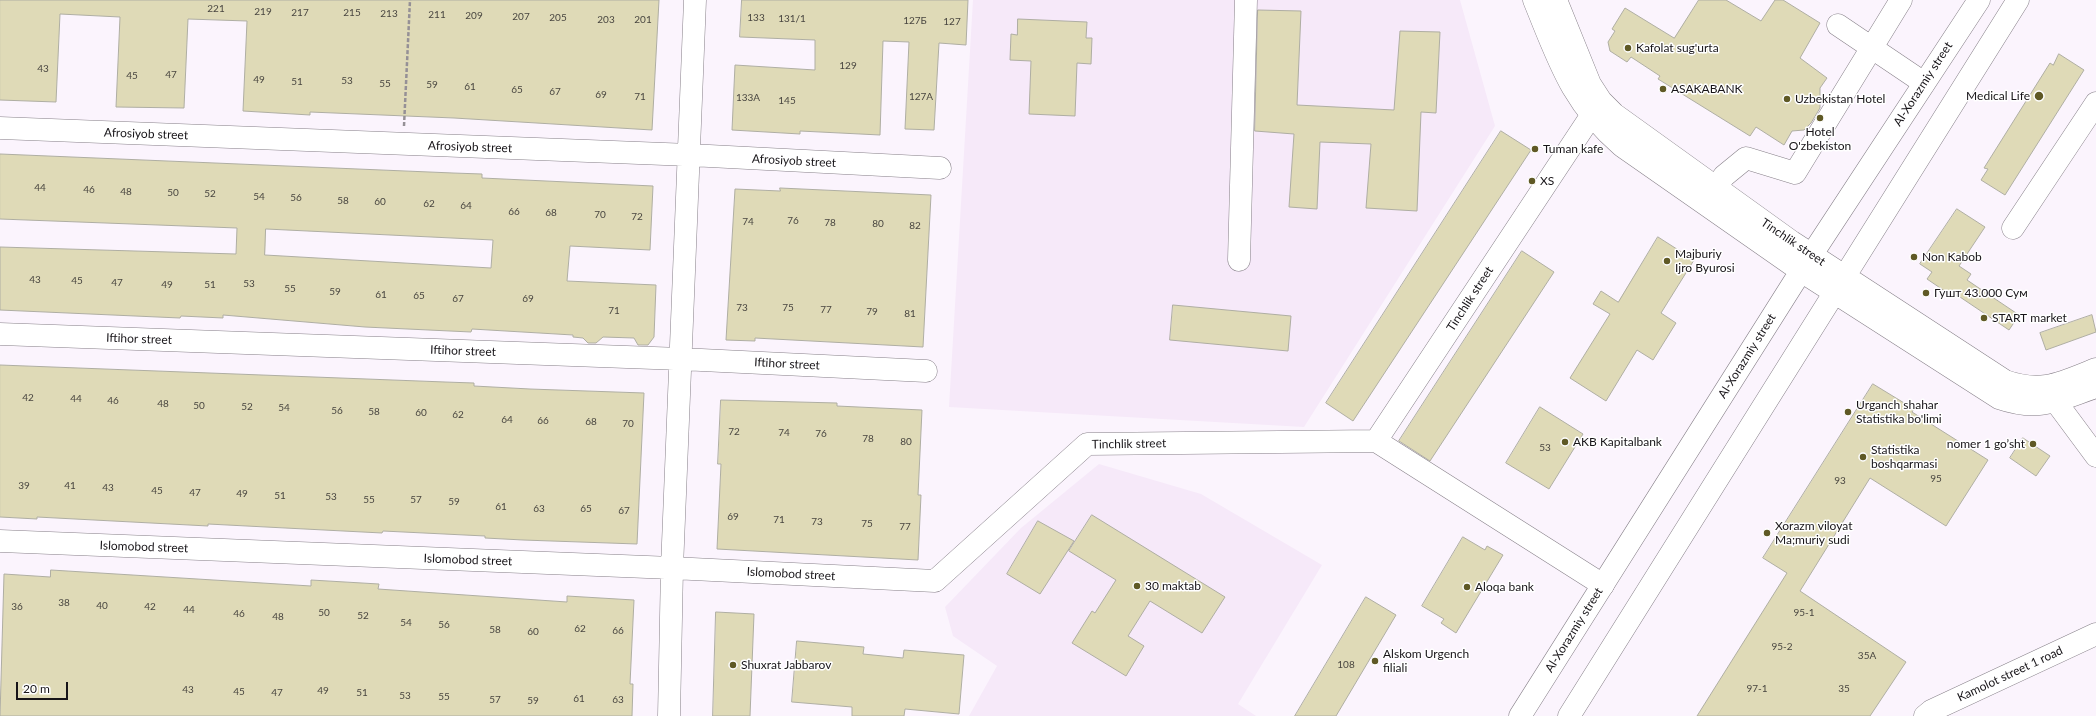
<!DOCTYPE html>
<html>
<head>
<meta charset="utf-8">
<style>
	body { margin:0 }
	#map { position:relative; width:2096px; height:716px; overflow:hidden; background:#fbf4fd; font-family:Lato,sans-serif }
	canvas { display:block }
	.scale { position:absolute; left:16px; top:682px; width:52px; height:18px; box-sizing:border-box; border:2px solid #171418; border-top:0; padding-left:5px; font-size:12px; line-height:14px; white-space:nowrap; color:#171418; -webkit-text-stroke:3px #fff; paint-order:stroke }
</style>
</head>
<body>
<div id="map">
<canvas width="2096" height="716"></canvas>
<div class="scale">20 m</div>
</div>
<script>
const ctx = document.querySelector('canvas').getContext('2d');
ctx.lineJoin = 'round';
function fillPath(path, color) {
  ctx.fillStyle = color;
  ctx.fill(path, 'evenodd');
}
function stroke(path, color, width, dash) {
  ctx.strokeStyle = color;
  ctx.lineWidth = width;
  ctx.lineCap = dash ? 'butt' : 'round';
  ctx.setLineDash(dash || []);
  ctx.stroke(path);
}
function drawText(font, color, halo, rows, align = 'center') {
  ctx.font = font + ' Lato,sans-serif';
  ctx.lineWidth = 3;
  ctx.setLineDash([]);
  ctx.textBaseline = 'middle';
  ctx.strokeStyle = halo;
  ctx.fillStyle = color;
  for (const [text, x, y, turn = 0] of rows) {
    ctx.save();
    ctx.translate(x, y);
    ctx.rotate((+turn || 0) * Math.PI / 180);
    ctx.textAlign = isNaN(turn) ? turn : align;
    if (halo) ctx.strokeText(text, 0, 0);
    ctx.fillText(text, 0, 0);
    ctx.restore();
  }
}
const built = new Path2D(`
	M973,0H1460L1495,126L1304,427L949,407Z
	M1099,464L1201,494L1322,565L1238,704L1256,716H969L997,666L953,636L945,607L1021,528Z`);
const building = new Path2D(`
	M0,0H659L652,130L454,118L310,112V115L243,111L247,21L188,19L184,108L116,107L120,17L60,14L56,102L0,100Z
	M742,0H968L966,45L939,43L934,130L905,129L909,42L883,41L880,135L800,131V134L732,130L735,65L815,70V40L740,37Z
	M1699,0H1726L1761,21L1775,0H1783L1820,23L1800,58L1827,78L1820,88V108L1811,123L1804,130L1792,131L1784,145L1756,127L1750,136L1658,79L1660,76L1631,57L1627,62L1610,51L1608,42L1615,31L1612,29L1625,8L1674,38Z
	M1258,10L1301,11L1297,105L1394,110L1400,31L1440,32L1436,113L1421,112L1417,211L1366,208L1371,144L1320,142L1317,209L1289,207L1294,134L1255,131Z
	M1018,19L1087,22L1086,38H1092L1091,64L1077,63L1075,116L1029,114L1031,61L1010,60L1011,34L1017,35Z
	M2059,54L2084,70L2005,195L1981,180L1988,169L1984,168L2050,63L2053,65Z
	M1501,131L1531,150L1353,421L1326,403Z
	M0,154L453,173L482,174V178L653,186L650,250L570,246L567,281L656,285L654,337L648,345H638L634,338L603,337L596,343H588L583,338L573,337V335L472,329L471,332L365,327L223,315V318L181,316L180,318L0,310V247L236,254L237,228L0,219ZM266,229L493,240L491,268L265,255Z
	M780,188L931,195L923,347L755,338V341L726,340L735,189L780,191Z
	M1957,209L1985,227L1959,266L1971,274L1967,280L2019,315L2009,330L1957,295L1955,298L1927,279L1932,272L1920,264Z
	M1658,237L1694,260L1661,313L1676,323L1653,360L1637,350L1606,401L1570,378L1610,314L1593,304L1601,291L1618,302Z
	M1522,251L1554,272L1430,461L1399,441Z
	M1173,305L1291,316L1288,351L1170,340Z
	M2092,315L2096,332L2046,350L2040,333Z
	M0,365L445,382L474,383V386L530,389L644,393L637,544L523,540L485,538V536L383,531L382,533L208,524V526L37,517V519L0,517Z
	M1873,384L1914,409L1912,412L1988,460L1946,526L1870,478L1800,591L1906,662L1870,716H1697L1787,573L1763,558Z
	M721,400L837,403V406L922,410L918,495H921L918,560L717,549L721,464H718Z
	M1540,407L1583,434L1549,489L1506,463Z
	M2023,438L2050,456L2036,476L2010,458Z
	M1092,515L1225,597L1202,633L1150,601L1128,636L1144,646L1126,676L1072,643L1092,611L1095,613L1116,580L1069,551Z
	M1038,521L1074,541L1040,594L1007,574Z
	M1463,537L1485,550L1487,546L1503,555L1456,633L1441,623L1444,619L1422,606Z
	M51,570L311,586V580L379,584L378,589L567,602V596L634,600L630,684H633L632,716H0L4,574L50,577Z
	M1366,597L1396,615L1336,716H1295Z
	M716,612L754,614L750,716H713Z
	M797,641L864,647L863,654L903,658L904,650L964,655L959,714L905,709L904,716H852V707L792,702Z`);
const path = new Path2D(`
	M404,126L410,0`);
const minor = new Path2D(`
	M1838,25L1924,83
	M0,128L690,155L940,168
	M1716,187L1724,176L1746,158L1795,173L1901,0
	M2013,228L2096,103
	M1239,260L1246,0
	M0,334L681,359L926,371
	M2050,386L2056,402L2096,456
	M1376,441L1591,116
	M0,541L672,568L935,581L1087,444L1376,441L1603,585
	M669,716L672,568L695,0
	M1925,716L1931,711L2096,634`);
const major = new Path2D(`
	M1534,0C1559,61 1571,102 1622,146L1801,271L1999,398C2040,412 2057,400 2096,387
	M1556,0L1590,84L1601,101L1614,114L1792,242L2005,381C2042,394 2061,383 2096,369
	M1520,716L1801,271L1979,0
	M1569,716L2018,0`);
const markers = [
	[1628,48,4,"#5f5925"],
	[1663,89,4,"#5f5925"],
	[2039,96,5,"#5f5925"],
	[1787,99,4,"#5f5925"],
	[1820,118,4,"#5f5925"],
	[1535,149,4,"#5f5925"],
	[1532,181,4,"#5f5925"],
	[1914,257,4,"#5f5925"],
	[1667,261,4,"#5f5925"],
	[1926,293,4,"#5f5925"],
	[1984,318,4,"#5f5925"],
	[1848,412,4,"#5f5925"],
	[1565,442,4,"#5f5925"],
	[2033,444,4,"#5f5925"],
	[1863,457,4,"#5f5925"],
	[1767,533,4,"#5f5925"],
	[1137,586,4,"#5f5925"],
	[1467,587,4,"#5f5925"],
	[1375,661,4,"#5f5925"],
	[733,665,4,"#5f5925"]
];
const numberNames = [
	["221",216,9],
	["219",263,12],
	["217",300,13],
	["215",352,13],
	["213",389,14],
	["211",437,15],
	["209",474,16],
	["207",521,17],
	["205",558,18],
	["133",756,18],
	["131/1",792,19],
	["203",606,20],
	["201",643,20],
	["127Б",915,21],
	["127",952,22],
	["129",848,66],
	["43",43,69],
	["47",171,75],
	["45",132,76],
	["49",259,80],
	["53",347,81],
	["51",297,82],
	["55",385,84],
	["59",432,85],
	["61",470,87],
	["65",517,90],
	["67",555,92],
	["69",601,95],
	["71",640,97],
	["127А",921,97],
	["133А",748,98],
	["145",787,101],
	["44",40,188],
	["46",89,190],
	["48",126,192],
	["50",173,193],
	["52",210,194],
	["54",259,197],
	["56",296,198],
	["58",343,201],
	["60",380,202],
	["62",429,204],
	["64",466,206],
	["66",514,212],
	["68",551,213],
	["70",600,215],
	["72",637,217],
	["76",793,221],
	["74",748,222],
	["78",830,223],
	["80",878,224],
	["82",915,226],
	["43",35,280],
	["45",77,281],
	["47",117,283],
	["53",249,284],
	["49",167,285],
	["51",210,285],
	["55",290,289],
	["59",335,292],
	["61",381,295],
	["65",419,296],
	["67",458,299],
	["69",528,299],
	["73",742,308],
	["75",788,308],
	["77",826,310],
	["71",614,311],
	["79",872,312],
	["81",910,314],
	["42",28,398],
	["44",76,399],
	["46",113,401],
	["48",163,404],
	["50",199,406],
	["52",247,407],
	["54",284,408],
	["56",337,411],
	["58",374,412],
	["60",421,413],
	["62",458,415],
	["64",507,420],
	["66",543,421],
	["68",591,422],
	["70",628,424],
	["72",734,432],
	["74",784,433],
	["76",821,434],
	["78",868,439],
	["80",906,442],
	["53",1545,448],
	["95",1936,479],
	["93",1840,481],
	["39",24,486],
	["41",70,486],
	["43",108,488],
	["45",157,491],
	["47",195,493],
	["49",242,494],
	["51",280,496],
	["53",331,497],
	["55",369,500],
	["57",416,500],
	["59",454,502],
	["61",501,507],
	["63",539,509],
	["65",586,509],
	["67",624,511],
	["69",733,517],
	["71",779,520],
	["73",817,522],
	["75",867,524],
	["77",905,527],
	["38",64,603],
	["40",102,606],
	["36",17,607],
	["42",150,607],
	["44",189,610],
	["50",324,613],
	["95-1",1804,613],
	["46",239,614],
	["52",363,616],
	["48",278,617],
	["54",406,623],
	["56",444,625],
	["62",580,629],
	["58",495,630],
	["66",618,631],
	["60",533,632],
	["95-2",1782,647],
	["35А",1867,656],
	["108",1346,665],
	["97-1",1757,689],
	["35",1844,689],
	["43",188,690],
	["49",323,691],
	["45",239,692],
	["47",277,693],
	["51",362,693],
	["53",405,696],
	["55",444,697],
	["61",579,699],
	["57",495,700],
	["63",618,700],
	["59",533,701]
];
const poiNames = [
	["Kafolat sug'urta",1636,48],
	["ASAKABANK",1671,89],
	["Medical Life",2030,96,"right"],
	["Uzbekistan Hotel",1795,99],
	["Hotel",1820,132,"center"],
	["O'zbekiston",1820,146,"center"],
	["Tuman kafe",1543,149],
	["XS",1540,181],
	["Majburiy",1675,254],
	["Ijro Byurosi",1675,268],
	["Non Kabob",1922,257],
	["Гушт 43.000 Сум",1934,293],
	["START market",1992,318],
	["Urganch shahar",1856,405],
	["Statistika bo'limi",1856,419],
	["AKB Kapitalbank",1573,442],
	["nomer 1 go’sht",2025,444,"right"],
	["Statistika",1871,450],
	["boshqarmasi",1871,464],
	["Xorazm viloyat",1775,526],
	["Ma;muriy sudi",1775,540],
	["30 maktab",1145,586],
	["Aloqa bank",1475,587],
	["Alskom Urgench",1383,654],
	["filiali",1383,668],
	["Shuxrat Jabbarov",741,665]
];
const streetNames = [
	["Al-Xorazmiy street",1923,84,-57],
	["Afrosiyob street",146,134,2],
	["Afrosiyob street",470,147,2],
	["Afrosiyob street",794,161,3],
	["Tinchlik street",1793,242,34],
	["Tinchlik street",1470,299,-57],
	["Iftihor street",139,339,2],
	["Iftihor street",463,351,2],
	["Al-Xorazmiy street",1747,356,-58],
	["Iftihor street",787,364,3],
	["Tinchlik street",1129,444,-1],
	["Islomobod street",144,547,2],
	["Islomobod street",468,560,2],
	["Islomobod street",791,574,3],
	["Al-Xorazmiy street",1574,630,-58],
	["Kamolot street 1 road",2010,674,-25]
];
fillPath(built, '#f6e9f9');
fillPath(building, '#dfdab7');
stroke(building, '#afaea3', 1);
stroke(minor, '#878089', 23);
stroke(major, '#878089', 23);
stroke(path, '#959096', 2.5, [4, 2]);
stroke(minor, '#fff', 22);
stroke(major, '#fff', 22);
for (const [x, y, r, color] of markers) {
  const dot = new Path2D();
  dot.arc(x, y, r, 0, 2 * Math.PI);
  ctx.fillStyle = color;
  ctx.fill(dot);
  stroke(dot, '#fff', 1.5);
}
drawText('10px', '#494640', null, numberNames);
drawText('12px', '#171418', '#fff', poiNames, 'left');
drawText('12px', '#171418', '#fff', streetNames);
</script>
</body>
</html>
